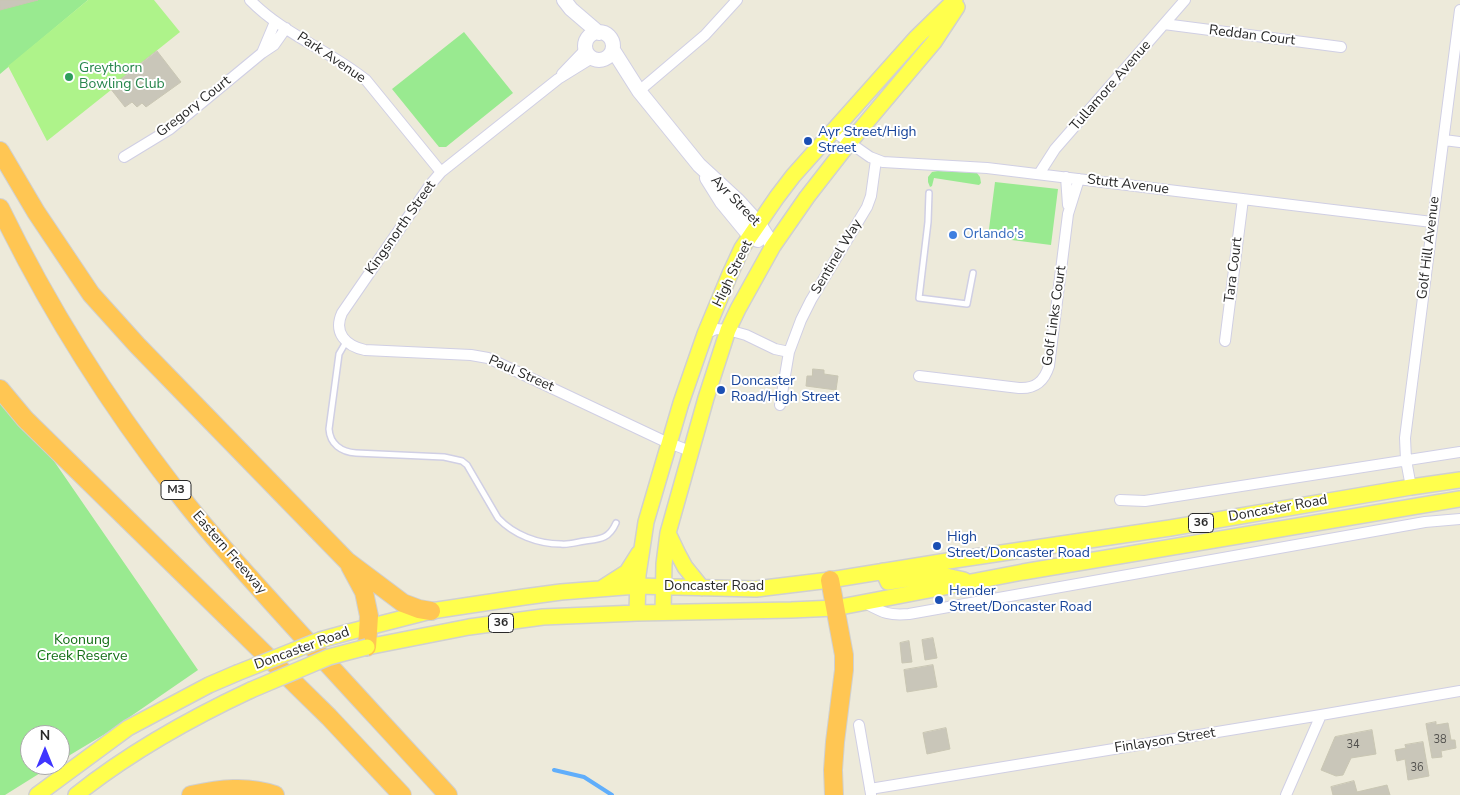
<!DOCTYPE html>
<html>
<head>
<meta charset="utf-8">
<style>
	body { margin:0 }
	#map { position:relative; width:1460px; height:795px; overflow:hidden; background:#edeada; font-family:"Nunito Sans",sans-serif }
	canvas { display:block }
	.north { position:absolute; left:20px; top:725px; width:50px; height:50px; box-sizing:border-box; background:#fff; border:1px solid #a9a9a9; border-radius:50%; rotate:0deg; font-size:14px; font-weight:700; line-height:20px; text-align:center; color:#292929 }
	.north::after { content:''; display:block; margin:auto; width:18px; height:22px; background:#3f35ff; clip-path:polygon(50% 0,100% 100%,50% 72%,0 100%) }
</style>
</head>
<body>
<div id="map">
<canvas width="1460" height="795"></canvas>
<div class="north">N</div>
</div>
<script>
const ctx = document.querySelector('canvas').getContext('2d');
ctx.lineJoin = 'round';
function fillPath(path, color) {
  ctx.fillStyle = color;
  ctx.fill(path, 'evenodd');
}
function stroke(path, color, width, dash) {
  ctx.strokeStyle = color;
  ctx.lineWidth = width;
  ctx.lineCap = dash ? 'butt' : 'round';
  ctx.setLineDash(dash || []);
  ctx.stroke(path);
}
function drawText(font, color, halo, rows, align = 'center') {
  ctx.font = font + ' "Nunito Sans",sans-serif';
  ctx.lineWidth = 4;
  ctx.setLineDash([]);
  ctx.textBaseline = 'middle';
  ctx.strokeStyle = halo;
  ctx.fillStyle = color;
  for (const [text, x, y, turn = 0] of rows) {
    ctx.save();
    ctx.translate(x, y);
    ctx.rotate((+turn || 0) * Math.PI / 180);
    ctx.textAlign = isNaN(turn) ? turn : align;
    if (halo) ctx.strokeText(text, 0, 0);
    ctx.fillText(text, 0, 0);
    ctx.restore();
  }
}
const green = new Path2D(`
	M0,0H88L0,74Z
	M464,32L513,93L446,147H439L392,89Z
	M938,171L977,173L980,177L981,183L979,185L934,178L932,186L930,187L928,182V177L932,172Z
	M995,182L1058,189L1051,245L988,237Z
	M0,403L25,419L198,670L105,734L60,761V735H30V765H53L5,795H0Z`);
const pitch = new Path2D(`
	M88,0H154L180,32L110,88L111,90L47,141L8,66Z`);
const stream = new Path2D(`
	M554,770L584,777L612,795`);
const building = new Path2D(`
	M0,0H38L0,10Z
	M157,51L181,82L146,107L142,103L137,107L132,102L125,107L110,88Z
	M813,369L824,370V374L838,376L836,390L806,386L807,376H812Z
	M933,638L937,658L925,660L922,640Z
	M909,641L912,662L902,663L900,643Z
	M933,665L937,687L907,692L904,670Z
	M1436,722V725L1448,723L1451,740H1455L1456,748L1441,751L1442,757L1432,758L1426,724Z
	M946,728L950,749L927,754L923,733Z
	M1372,730L1376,754L1351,758L1343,775L1336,776L1321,770L1335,737Z
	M1423,742L1429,776L1408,780L1405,759L1397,761L1395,750L1406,748L1405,745Z
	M1354,781L1357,792L1387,785L1390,795H1333L1331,787Z`);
const lane = new Path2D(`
	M929,193L928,222L919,298L967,304L973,273
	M346,342L339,354L329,429C330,444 341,452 356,453L444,457L462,461L467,465L498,518C514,535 538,544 561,544C569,545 577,542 585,541C600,539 609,539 616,523`);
const street = new Path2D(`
	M250,0C283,34 329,50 366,80L441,172
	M1164,24L1341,47
	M262,53L275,22
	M592,58L558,79L441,172L430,185L342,313C333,333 346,346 365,350L471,355L488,358L664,441L690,451
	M562,74L586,49
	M639,91L705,35L737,0
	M833,131L870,157L883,162L987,168L1432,222
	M1444,140L1460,142
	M124,157L170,129L262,53L274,45L286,28
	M1039,174L1055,149L1185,0
	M1066,177L1068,205
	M705,334L716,329L728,330L746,335L775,349L789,352
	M1225,341L1243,199
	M919,376L1019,388C1035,389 1044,382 1049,366L1068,214L1079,179
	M780,405L789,352L801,320L811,300L867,207L871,196L876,160
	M1411,487L1406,460L1405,438L1460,10
	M1120,500L1145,501L1460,452
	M865,603C882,612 888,616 909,614L1425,522L1460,519
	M859,725L871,794
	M870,789L1321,715L1460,691
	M1286,795L1321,715`);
const secondary = new Path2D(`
	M564,0L571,9L599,33
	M585 46a14 14 0 1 1 28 0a14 14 0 1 1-28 0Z
	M613,50L639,91L699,165L738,201L759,224L773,246
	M707,178L722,202L750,236L758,240`);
const primary = new Path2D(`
	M668,533L678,554L685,567L702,588
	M883,571L888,582L937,574L964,580
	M602,588L627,572L639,553
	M663,612L664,564L668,533L706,398L728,330L738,309L773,246L807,197L849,143L934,42L957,7
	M637,613L638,575L646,522L681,403L705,334L730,274L742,248L777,197L793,176L916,38L955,0
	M349,632L431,611L524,597L561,592L637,586L756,589L830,580L941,562L1170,528L1411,487L1460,480
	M367,647L469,627L543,617L637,613L791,610L835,608L1023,572L1460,499
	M37,795L128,728L209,685L237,673
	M76,795C130,752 189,719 251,690`);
const highway = new Path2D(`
	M0,151L36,212L91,294L137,345L347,561L403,603L419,609L431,611
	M0,208C48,307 107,401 175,489C203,527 236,562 268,598C327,664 388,729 448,795
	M0,389L25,419L329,717L402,795
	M350,566L364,592L369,616L367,647
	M830,580L844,655V670L835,742L833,770L834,795
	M191,795C220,789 247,785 275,795`);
const primaryBridge = new Path2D(`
	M237,673L320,640L349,632
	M251,690L329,657L367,647`);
const markers = [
	[69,77,5,"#2e9e5b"],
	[808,141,5,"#1a4fb4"],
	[953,235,5,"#3f7fe0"],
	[721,390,5,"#1a4fb4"],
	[937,546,5,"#1a4fb4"],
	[939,600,5,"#1a4fb4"]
];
const numberNames = [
	["38",1440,740],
	["34",1353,745],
	["36",1417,768]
];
const shields = [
	[176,490,30],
	[1201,523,25],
	[501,623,25]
];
const shieldNames = [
	["M3",176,490],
	["36",1201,523],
	["36",501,623]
];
const streetNames = [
	["Reddan Court",1252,36,7],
	["Park Avenue",331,58,34],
	["Tullamore Avenue",1111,86,-49],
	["Gregory Court",194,107,-38],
	["Stutt Avenue",1128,185,7],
	["Ayr Street",735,201,46],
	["Kingsnorth Street",401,228,-55],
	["Golf Hill Avenue",1429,248,-83],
	["Sentinel Way",837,257,-59],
	["Tara Court",1234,270,-83],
	["High Street",733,274,-64],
	["Golf Links Court",1055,316,-82],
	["Paul Street",521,374,24],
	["Doncaster Road",1278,509,-10],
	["Eastern Freeway",229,553,49],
	["Doncaster Road",714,587],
	["Doncaster Road",302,649,-20],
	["Finlayson Street",1165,741,-9]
];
const leisureNames = [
	["Greythorn",79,69],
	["Bowling Club",79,85]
];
const transitNames = [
	["Ayr Street/High",818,133],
	["Street",818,149],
	["Doncaster",731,382],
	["Road/High Street",731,398],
	["High",947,538],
	["Street/Doncaster Road",947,554],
	["Hender",949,592],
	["Street/Doncaster Road",949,608]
];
const shopNames = [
	["Orlando's",963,235]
];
const parkNames = [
	["Koonung",82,641],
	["Creek Reserve",82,657]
];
fillPath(green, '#99ea90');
fillPath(pitch, '#aef38a');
stroke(stream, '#60aefb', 4);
fillPath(building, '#c9c6b9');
stroke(building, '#c9c6b3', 1);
stroke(lane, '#d0cfe4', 8);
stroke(street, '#d0cfe4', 12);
stroke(secondary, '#d0cfe4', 16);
stroke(primary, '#d0d0d0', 18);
stroke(highway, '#d0d0d0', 20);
stroke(lane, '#fff', 5);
stroke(street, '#fff', 10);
stroke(secondary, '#fff', 14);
stroke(primary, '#ffff4d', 15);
stroke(highway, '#ffc653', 18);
stroke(primaryBridge, '#d0d0d0', 18, []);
stroke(primaryBridge, '#ffff4d', 15);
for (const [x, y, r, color] of markers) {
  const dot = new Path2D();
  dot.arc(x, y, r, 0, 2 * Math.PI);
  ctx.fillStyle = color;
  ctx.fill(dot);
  stroke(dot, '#fff', 2);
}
drawText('11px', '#51504d', null, numberNames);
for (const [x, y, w] of shields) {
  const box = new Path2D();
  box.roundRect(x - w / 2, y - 9.5, w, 19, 4);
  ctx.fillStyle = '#fff';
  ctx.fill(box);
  stroke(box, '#292929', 1);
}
drawText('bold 12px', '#292929', null, shieldNames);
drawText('14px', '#292929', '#fff', streetNames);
drawText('14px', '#27864d', '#fff', leisureNames, 'left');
drawText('14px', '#164399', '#fff', transitNames, 'left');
drawText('14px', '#366cbe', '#fff', shopNames, 'left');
drawText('14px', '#126e14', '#fff', parkNames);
</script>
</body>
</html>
